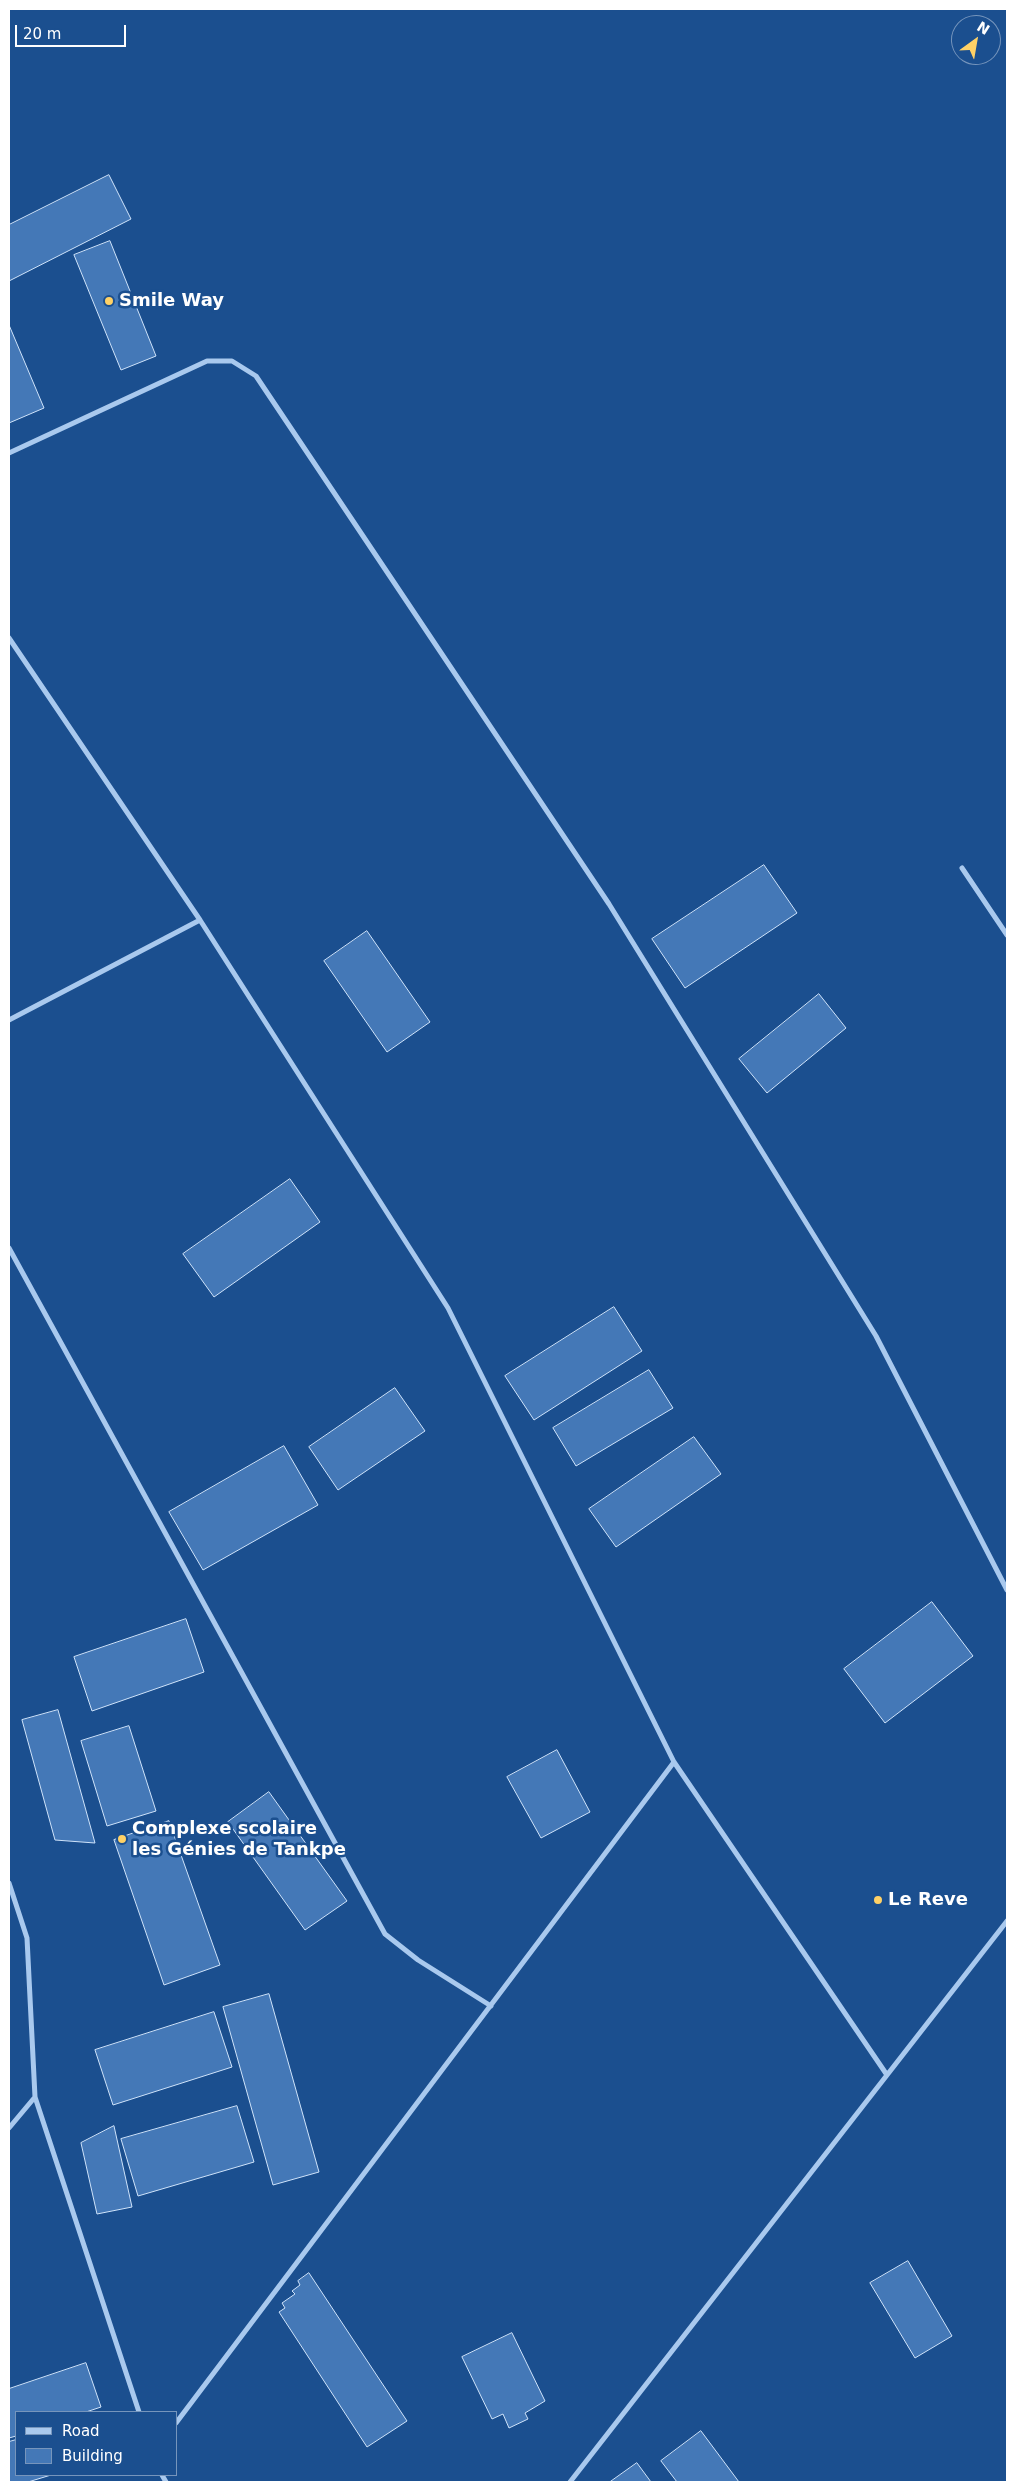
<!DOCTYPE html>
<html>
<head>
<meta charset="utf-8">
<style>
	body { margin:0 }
	#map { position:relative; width:1016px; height:2491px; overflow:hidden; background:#1b4f8f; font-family:"DejaVu Sans",sans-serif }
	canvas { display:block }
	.frame { position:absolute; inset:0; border:10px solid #fff; pointer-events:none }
	.legend { position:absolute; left:15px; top:2411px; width:162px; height:65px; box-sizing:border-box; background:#1b4f8f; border:1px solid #7695bc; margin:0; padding:6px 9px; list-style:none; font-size:15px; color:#fff }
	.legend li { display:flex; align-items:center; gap:10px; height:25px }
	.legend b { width:25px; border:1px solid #7695bc }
	.north { position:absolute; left:951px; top:15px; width:50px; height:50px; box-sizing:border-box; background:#1b4f8f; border:1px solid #7695bc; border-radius:50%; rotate:32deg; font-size:14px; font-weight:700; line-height:20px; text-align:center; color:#fff }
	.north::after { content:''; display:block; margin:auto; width:18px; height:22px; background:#ffd166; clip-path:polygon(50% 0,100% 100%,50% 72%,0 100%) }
	.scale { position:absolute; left:15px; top:25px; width:111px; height:22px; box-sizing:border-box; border:2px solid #fff; border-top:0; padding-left:6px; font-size:15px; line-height:18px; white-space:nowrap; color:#fff; -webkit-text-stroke:4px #1b4f8f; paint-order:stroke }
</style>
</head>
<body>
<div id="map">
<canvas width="1016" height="2491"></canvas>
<div class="frame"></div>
<ul class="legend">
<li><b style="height:6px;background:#a9c9ee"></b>Road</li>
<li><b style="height:14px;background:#4478b7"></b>Building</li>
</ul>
<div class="north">N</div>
<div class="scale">20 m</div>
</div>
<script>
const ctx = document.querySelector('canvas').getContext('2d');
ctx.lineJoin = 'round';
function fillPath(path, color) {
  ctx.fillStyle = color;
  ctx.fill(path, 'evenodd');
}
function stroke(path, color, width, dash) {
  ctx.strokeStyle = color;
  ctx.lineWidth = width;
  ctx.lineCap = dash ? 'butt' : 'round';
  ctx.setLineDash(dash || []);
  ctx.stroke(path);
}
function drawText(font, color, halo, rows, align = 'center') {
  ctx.font = font + ' "DejaVu Sans",sans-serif';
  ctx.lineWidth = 5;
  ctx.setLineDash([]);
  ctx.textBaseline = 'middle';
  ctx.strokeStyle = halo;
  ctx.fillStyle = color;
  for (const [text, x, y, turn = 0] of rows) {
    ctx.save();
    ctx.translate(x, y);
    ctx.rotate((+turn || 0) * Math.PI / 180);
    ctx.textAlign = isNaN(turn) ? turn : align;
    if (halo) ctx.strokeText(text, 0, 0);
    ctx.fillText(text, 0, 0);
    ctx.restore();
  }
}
const building = new Path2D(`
	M109,175L131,219L9,281V225Z
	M110,241L156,356L121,370L74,255Z
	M9,325L44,408L9,423Z
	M764,865L797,913L685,988L652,939Z
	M367,931L430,1022L387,1052L324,961Z
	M819,994L846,1028L767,1093L739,1059Z
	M290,1179L320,1222L214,1297L183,1254Z
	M614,1307L642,1351L534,1420L505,1376Z
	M649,1370L673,1408L576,1466L553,1428Z
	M395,1388L425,1431L338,1490L309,1447Z
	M694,1437L721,1474L616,1547L589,1509Z
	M284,1446L318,1505L203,1570L169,1512Z
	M932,1602L973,1656L885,1723L844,1669Z
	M186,1619L204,1672L92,1711L74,1657Z
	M58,1710L95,1843L55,1840L22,1720Z
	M129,1726L156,1811L107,1826L81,1741Z
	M557,1750L590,1812L541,1838L507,1777Z
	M269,1792L347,1901L305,1930L228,1822Z
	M169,1821L220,1965L164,1985L114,1840Z
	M269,1994L319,2172L273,2185L223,2007Z
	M214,2012L232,2067L113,2105L95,2050Z
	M237,2106L254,2162L138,2196L121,2139Z
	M114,2126L132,2207L97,2214L81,2143Z
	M908,2261L952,2336L915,2358L870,2283Z
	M309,2273L407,2421L367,2447L279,2312L285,2308L282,2303L295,2294L292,2291L300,2285L298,2281Z
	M512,2333L545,2401L525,2413L528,2419L509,2428L503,2414L492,2419L462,2357Z
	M86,2363L101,2407L86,2412H16V2436L9,2438V2389Z
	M701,2431L739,2482H677L661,2461Z
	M16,2440V2475H51L28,2482H9V2442Z
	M637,2463L651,2482H610Z`);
const minor = new Path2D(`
	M9,453L207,361H232L256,376L609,904L876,1336L1007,1590
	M9,638L200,920L448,1308L674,1762L887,2075
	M962,868L1007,935
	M9,1020L200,920
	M9,1248L385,1934L418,1960L491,2006
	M9,1883L27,1938L35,2097L139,2412
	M9,2128L35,2097
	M176,2423L674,1762
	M162,2475L166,2482
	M570,2482L1007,1921`);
const markers = [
	[109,301,5,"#ffd166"],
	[122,1839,5,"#ffd166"],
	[878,1900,5,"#ffd166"]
];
const poiNames = [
	["Smile Way",119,301],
	["Complexe scolaire",132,1829],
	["les Génies de Tankpe",132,1850],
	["Le Reve",888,1900]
];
fillPath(building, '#4478b7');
stroke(building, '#cfe3fa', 1);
stroke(minor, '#a9c9ee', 5);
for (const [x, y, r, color] of markers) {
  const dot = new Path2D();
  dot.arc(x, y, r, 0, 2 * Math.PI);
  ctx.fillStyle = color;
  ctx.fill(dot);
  stroke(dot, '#1b4f8f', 2);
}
drawText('bold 18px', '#fff', '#1b4f8f', poiNames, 'left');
</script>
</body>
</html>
